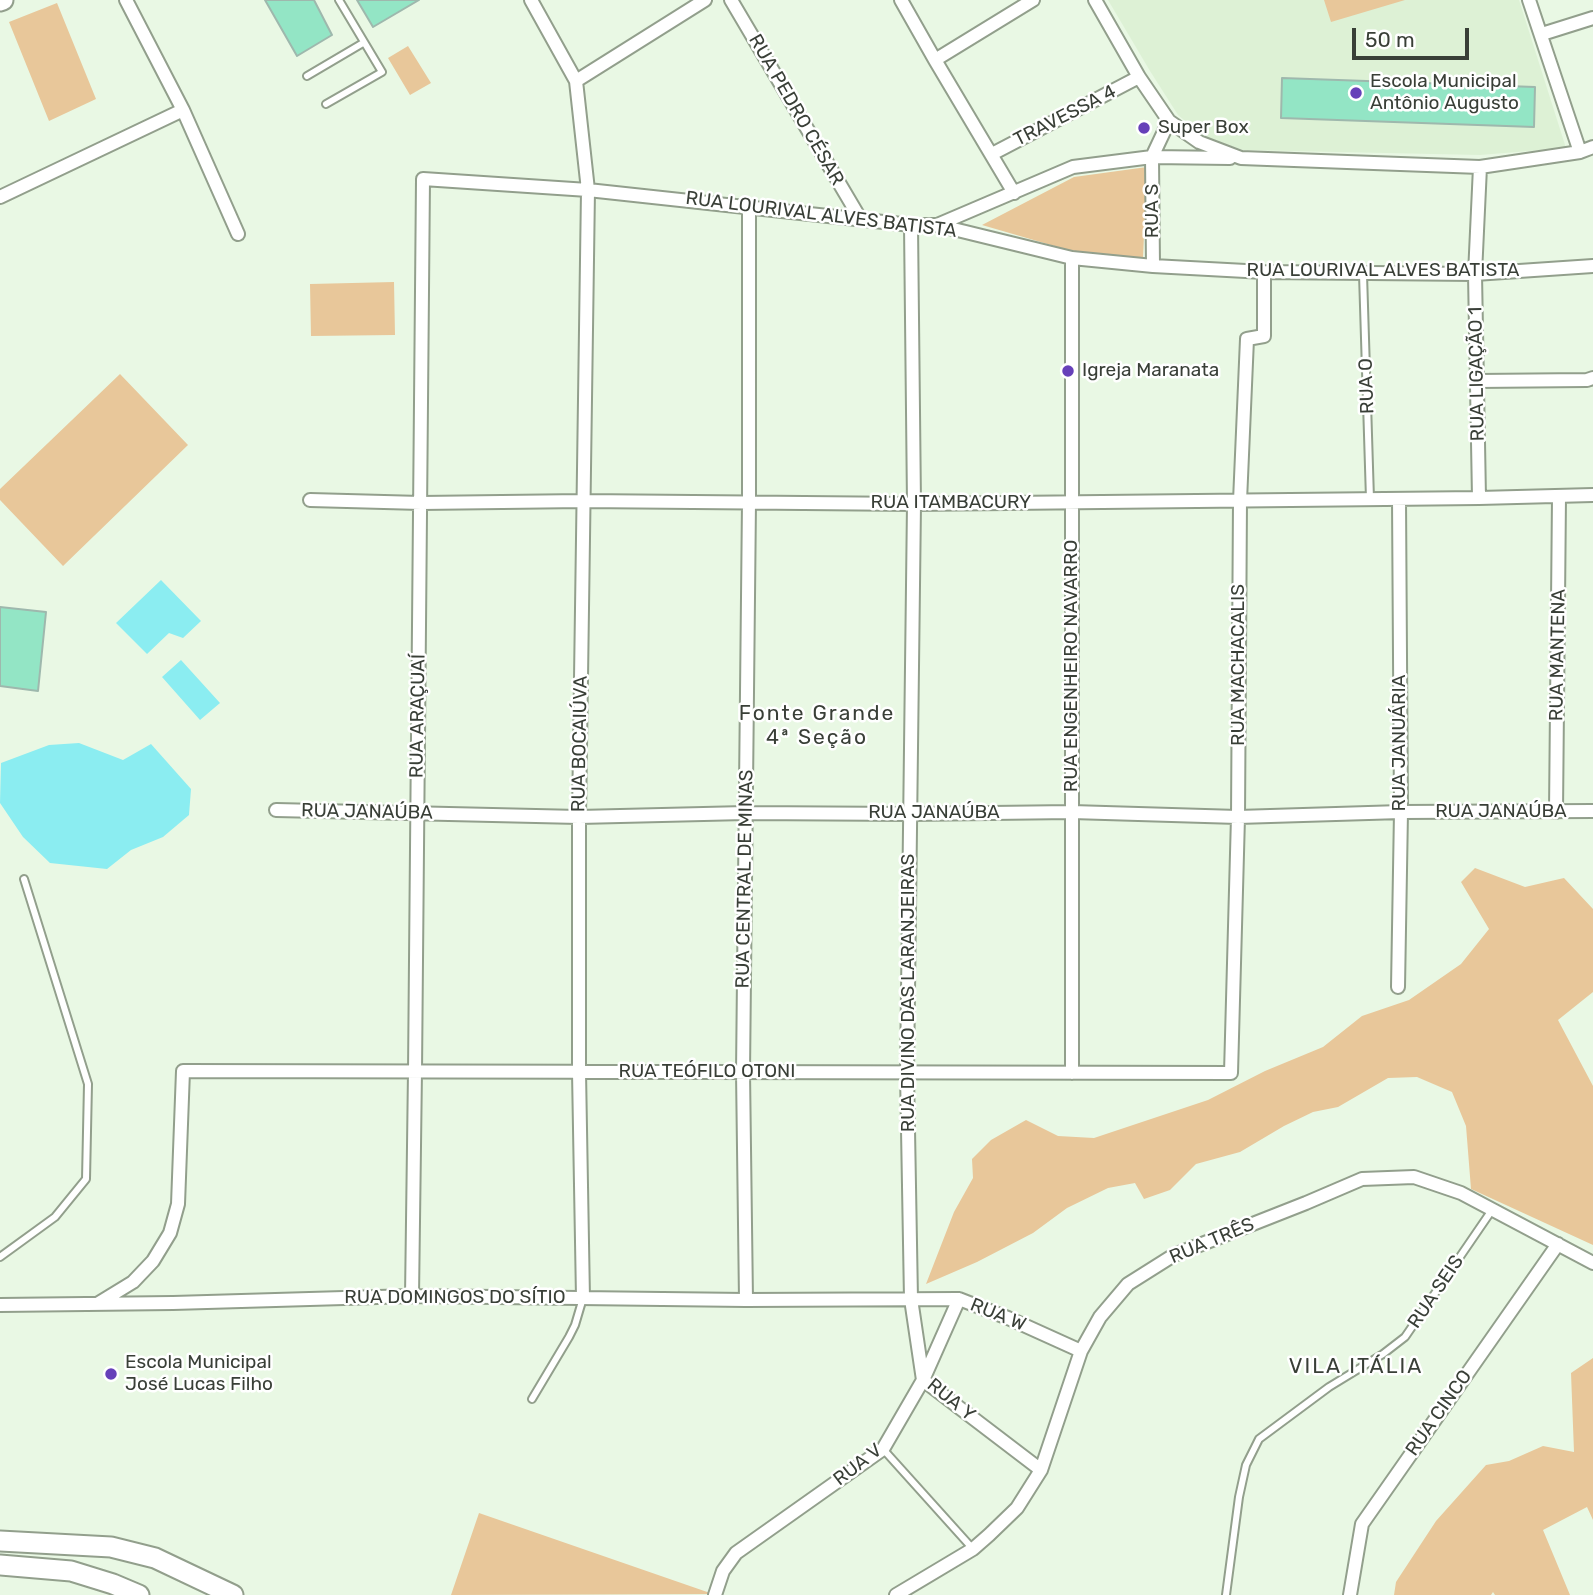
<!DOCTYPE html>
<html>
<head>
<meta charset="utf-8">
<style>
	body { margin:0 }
	#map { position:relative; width:1593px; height:1595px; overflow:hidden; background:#e9f8e4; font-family:Rubik,sans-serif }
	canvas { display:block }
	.scale { position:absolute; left:1352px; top:28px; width:117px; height:32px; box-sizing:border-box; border:4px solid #393f37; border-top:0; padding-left:9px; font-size:21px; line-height:24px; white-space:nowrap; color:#393f37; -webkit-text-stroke:5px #fff; paint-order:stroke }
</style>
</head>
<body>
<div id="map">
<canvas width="1593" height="1595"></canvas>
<div class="scale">50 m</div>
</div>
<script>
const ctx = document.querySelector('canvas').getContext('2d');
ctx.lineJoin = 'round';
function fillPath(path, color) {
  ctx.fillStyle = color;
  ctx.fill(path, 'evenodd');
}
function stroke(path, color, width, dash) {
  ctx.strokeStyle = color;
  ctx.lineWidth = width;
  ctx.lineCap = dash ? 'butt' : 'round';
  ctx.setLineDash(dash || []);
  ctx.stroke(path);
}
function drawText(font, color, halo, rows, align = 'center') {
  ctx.font = font + ' Rubik,sans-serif';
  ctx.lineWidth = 5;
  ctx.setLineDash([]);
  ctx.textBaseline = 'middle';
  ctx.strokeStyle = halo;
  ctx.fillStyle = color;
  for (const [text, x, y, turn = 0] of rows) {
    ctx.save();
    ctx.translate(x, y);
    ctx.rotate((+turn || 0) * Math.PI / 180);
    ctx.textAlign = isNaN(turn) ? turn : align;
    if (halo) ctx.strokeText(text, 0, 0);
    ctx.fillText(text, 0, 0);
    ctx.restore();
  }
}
const built = new Path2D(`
	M1108,0H1519L1566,148L1480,155L1243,150L1203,136L1178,115L1150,71Z`);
const green = new Path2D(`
	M1324,0H1405L1331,22Z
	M57,3L96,99L49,121L9,22Z
	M408,46L431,83L410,95L388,58Z
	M1147,167L1143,258L1075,252L982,225L1074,177Z
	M394,282L395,335L311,336L310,284Z
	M120,374L188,445L63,566L0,500V489Z
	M1475,868L1525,887L1564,878L1593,909V992L1558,1020L1593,1086V1245L1471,1189L1466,1126L1452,1092L1417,1077L1388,1078L1338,1107L1313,1112L1284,1126L1240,1152L1196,1164L1170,1190L1144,1199L1135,1183L1108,1188L1067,1208L1033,1233L977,1262L926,1284L954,1212L973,1178L972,1159L991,1140L1026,1120L1058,1136L1094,1138L1208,1100L1265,1071L1323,1047L1362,1016L1409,1000L1461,964L1489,929L1461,882Z
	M1593,1358V1520L1587,1507L1543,1530L1570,1595H1495L1493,1592L1491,1595H1394L1396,1582L1436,1521L1486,1465L1509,1461L1543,1446L1574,1452L1571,1373Z
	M479,1513L713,1594L451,1595Z`);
const water = new Path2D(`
	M161,580L201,621L183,638L169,633L147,654L116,623Z
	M181,660L220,703L200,720L162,677Z
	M79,743L123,760L151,744L191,789L189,815L163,837L131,850L107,869L50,863L23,837L0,803L1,763L49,745Z`);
const building = new Path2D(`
	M265,0H314L332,35L297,56Z
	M357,0H419L373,27Z
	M1282,78L1535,87L1534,127L1281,118Z
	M0,607L46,612L38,691L0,686Z`);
const lane = new Path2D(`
	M307,76L363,43
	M326,104L382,72L339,0
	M1363,274L1370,499
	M0,1257L55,1217L86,1179L88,1084L24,879
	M532,1399L569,1337L575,1325L583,1298
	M883,1449L973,1549
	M1226,1595L1239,1497L1246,1465L1259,1439L1329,1387L1383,1354L1405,1337L1492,1210`);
const street = new Path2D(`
	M126,0L183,110L238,234
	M531,0L576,81L588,190L579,817V1072L583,1298
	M731,0L861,220
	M901,0L935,60L1014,193
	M1095,0L1139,77L1169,121L1199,142L1241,158L1480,167L1580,152L1593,147
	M1529,0L1580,152
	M1542,34L1593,18
	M935,60L1033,0
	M576,81L705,0
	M992,154L1139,77
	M0,197L183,110
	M911,225L914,504L907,1073L911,1299L923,1380L1041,1470
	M937,225L1073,167L1152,157L1230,158
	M1072,258V1073
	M1153,266L1152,157L1169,121
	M1477,381L1587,380L1593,378
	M1479,498L1475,274L1480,167
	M310,500L421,503L583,501L914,504L1479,498L1593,495
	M276,810L579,817L745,813L911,814L1072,812L1238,817L1401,812L1593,811
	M1556,812L1559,497
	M1398,987L1401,812L1399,499
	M412,1296L415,1071L423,179L588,190L911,225H937L1072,258L1153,266L1264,272L1475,274L1593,266
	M746,1300L743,1072L749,502V206
	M97,1304L133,1282L153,1261L170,1233L178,1204L183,1071L1231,1073L1238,817L1240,501L1247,339L1264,336V272
	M0,1305L173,1303L412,1296L746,1300L959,1299L1008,1318L1081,1351
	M715,1595L723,1571L736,1553L883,1449L923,1380L959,1299
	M896,1595L973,1549L989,1535L1017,1508L1041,1470L1081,1351L1100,1317L1128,1284L1174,1255L1306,1203L1362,1179L1414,1177L1461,1193L1593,1263
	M1350,1595L1362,1524L1558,1244`);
const secondary = new Path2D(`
	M0,1L3,0
	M0,1541L111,1547L155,1558L233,1595
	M0,1565L71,1571L113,1584L139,1595`);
const markers = [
	[1356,93,7,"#6640b9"],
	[1144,128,7,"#6640b9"],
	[1068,371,7,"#6640b9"],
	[111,1374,7,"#6640b9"]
];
const poiNames = [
	["Escola Municipal",1370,82],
	["Antônio Augusto",1370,104],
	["Super Box",1158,128],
	["Igreja Maranata",1082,371],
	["Escola Municipal",125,1363],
	["José Lucas Filho",125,1385]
];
const streetNames = [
	["RUA PEDRO CÉSAR",796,110,60],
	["TRAVESSA 4",1065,116,-27],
	["RUA S",1153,211,-90],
	["RUA LOURIVAL ALVES BATISTA",821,215,7],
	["RUA LOURIVAL ALVES BATISTA",1383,271],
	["RUA LIGAÇÃO 1",1477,374,-91],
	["RUA O",1367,386,-92],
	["RUA ITAMBACURY",951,503],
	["RUA MANTENA",1558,655,-89],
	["RUA MACHACALIS",1239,665,-90],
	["RUA ENGENHEIRO NAVARRO",1072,666,-90],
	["RUA ARAÇUAÍ",418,716,-89],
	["RUA JANUÁRIA",1400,743,-90],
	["RUA BOCAIÚVA",580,744,-89],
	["RUA JANAÚBA",367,812,1],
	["RUA JANAÚBA",1501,812],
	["RUA JANAÚBA",934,813],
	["RUA CENTRAL DE MINAS",745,879,-89],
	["RUA DIVINO DAS LARANJEIRAS",909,993,-90],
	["RUA TEÓFILO OTONI",707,1072],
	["RUA TRÊS",1212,1241,-23],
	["RUA SEIS",1436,1292,-56],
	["RUA DOMINGOS DO SÍTIO",455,1298],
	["RUA W",998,1315,22],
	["RUA Y",951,1400,39],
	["RUA CINCO",1439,1413,-55],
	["RUA V",858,1465,-38]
];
const neighbourhoodNames = [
	["Fonte Grande",817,714],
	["4ª Seção",817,738],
	["VILA ITÁLIA",1356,1367]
];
fillPath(built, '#ddf1d5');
fillPath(green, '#e8c79a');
fillPath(water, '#8bedf1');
fillPath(building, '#93e5c5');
stroke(building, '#9eb8ad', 2);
stroke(lane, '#929f8c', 10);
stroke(street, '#929f8c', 16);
stroke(secondary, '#929f8c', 23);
stroke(lane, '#fff', 6);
stroke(street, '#fff', 12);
stroke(secondary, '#fff', 19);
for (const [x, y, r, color] of markers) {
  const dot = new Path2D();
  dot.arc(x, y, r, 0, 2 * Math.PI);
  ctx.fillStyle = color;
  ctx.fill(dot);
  stroke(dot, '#fff', 2.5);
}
drawText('19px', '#393f37', '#fff', poiNames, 'left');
drawText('19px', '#393f37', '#fff', streetNames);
ctx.letterSpacing = '2px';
drawText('21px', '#393f37', '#fff', neighbourhoodNames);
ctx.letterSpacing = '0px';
</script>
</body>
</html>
